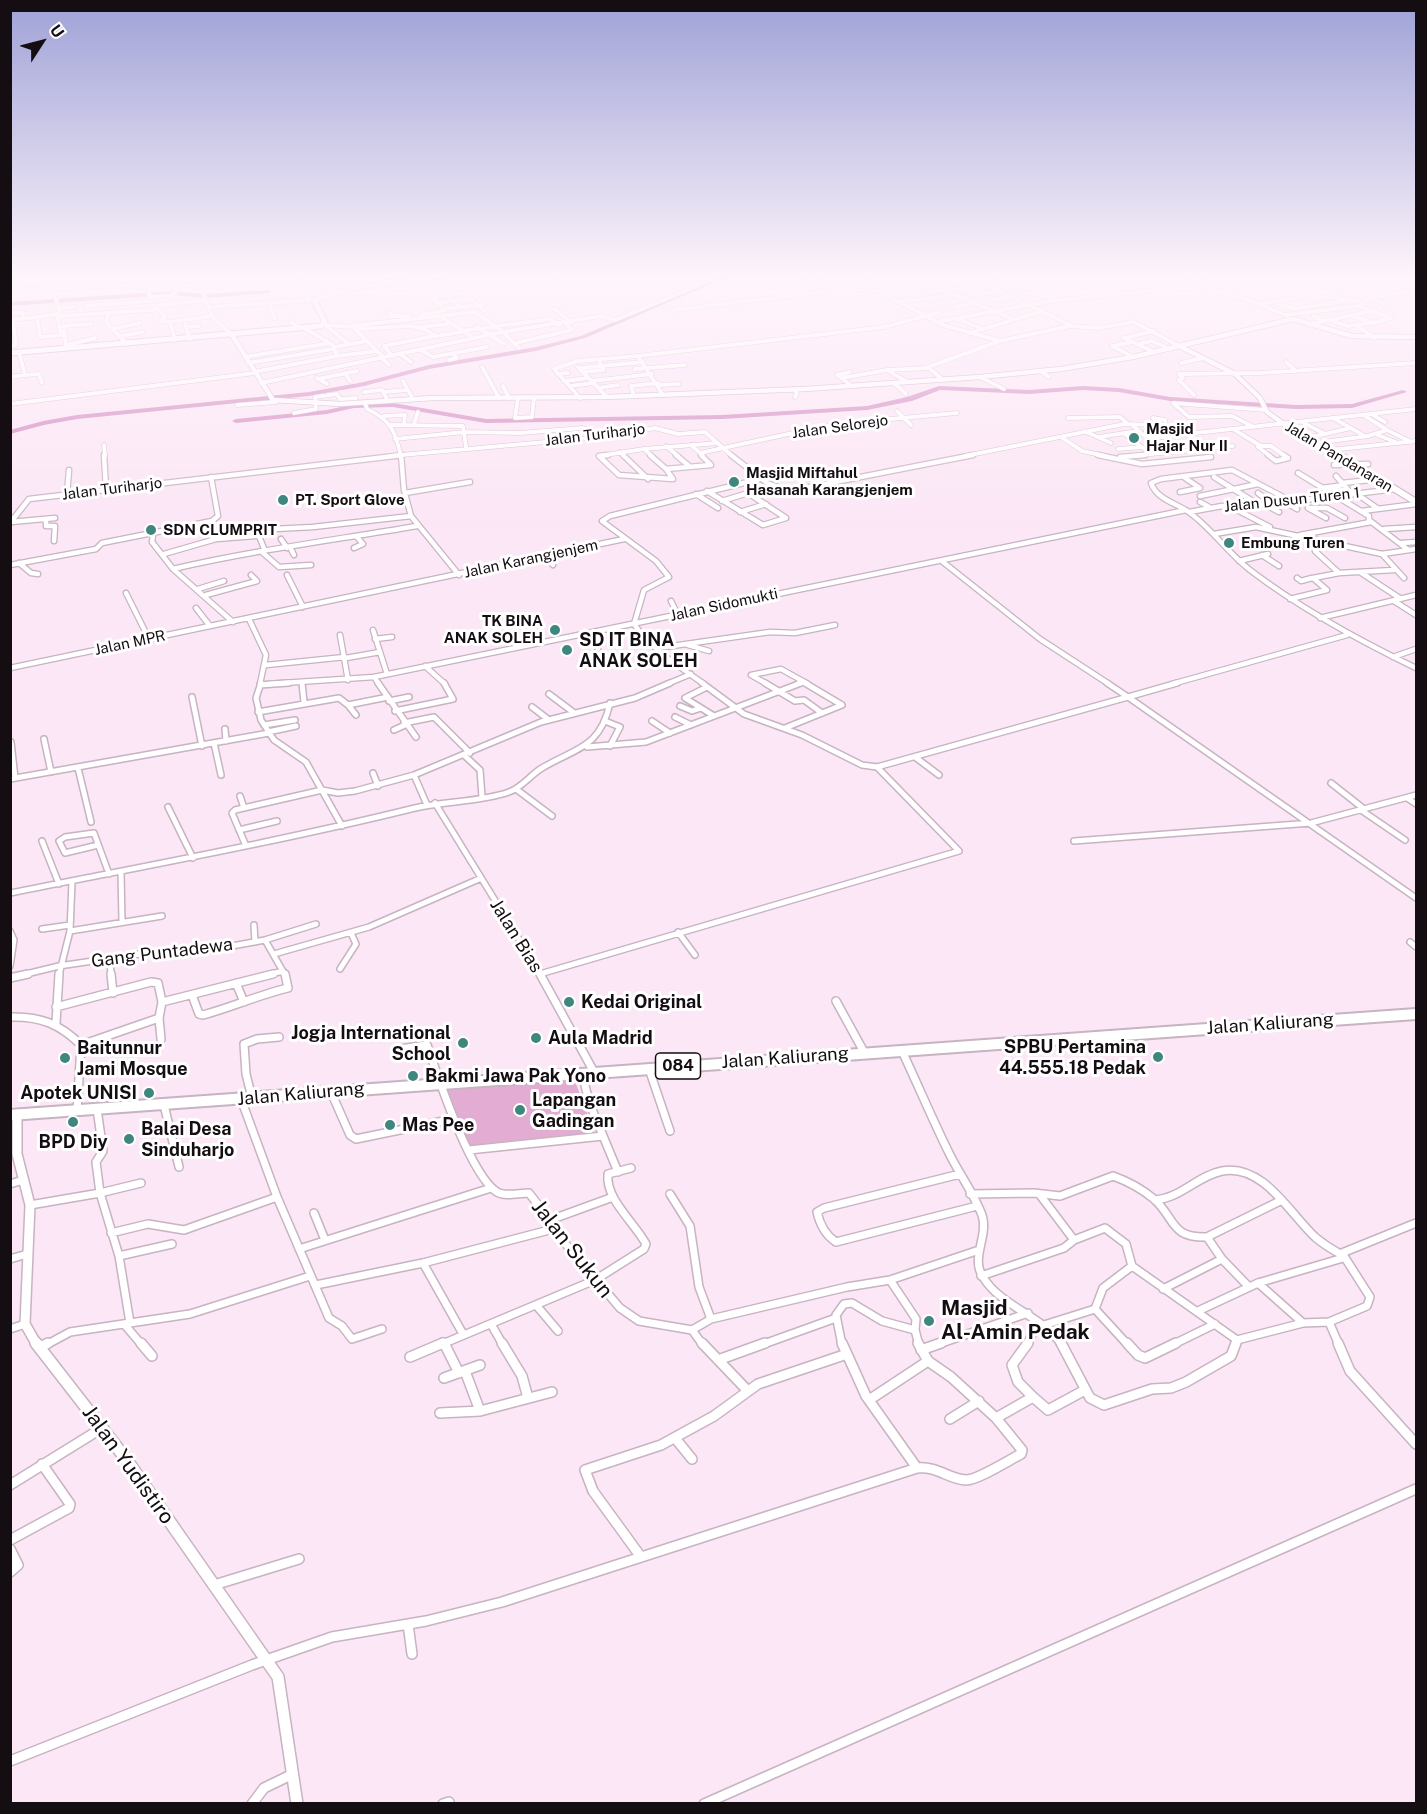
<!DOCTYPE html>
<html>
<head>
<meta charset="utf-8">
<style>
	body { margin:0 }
	#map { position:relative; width:1427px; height:1814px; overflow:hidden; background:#fce7f6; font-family:"Public Sans",sans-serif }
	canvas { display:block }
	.frame { position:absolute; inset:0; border:12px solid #140d12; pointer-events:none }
	.north { position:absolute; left:12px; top:12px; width:60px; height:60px; -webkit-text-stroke:4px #fff; paint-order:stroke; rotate:54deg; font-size:16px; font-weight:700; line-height:24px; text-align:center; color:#140d12 }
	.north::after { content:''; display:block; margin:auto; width:21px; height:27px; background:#140d12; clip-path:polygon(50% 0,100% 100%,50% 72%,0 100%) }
</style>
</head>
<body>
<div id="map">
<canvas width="1427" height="1814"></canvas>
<div class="frame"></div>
<div class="north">U</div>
</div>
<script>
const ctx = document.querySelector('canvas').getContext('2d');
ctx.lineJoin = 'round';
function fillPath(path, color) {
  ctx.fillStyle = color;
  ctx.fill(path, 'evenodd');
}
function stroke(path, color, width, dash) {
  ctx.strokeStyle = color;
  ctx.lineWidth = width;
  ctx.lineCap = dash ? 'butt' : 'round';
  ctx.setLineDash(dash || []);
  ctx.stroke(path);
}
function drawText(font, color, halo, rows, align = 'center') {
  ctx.font = font + ' "Public Sans",sans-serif';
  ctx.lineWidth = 6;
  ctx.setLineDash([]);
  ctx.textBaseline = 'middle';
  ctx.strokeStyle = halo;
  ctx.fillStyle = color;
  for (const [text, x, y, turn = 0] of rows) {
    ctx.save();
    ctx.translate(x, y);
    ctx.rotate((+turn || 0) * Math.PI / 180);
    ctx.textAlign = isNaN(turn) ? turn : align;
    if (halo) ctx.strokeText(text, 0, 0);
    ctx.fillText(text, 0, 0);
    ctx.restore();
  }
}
const green = new Path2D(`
	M573,1076L595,1133L471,1147L443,1086Z`);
const river = new Path2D(`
	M722,276H730L585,338L536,351L429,369L364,386L309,396L77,419L44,425L10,434V430L43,421L77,415L309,392L364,382L429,365L536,347L581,336Z
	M269,290L271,291V293L205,298L173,295L10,306V302L172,291L204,294Z
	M939,386L1029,390L1083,386L1119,388L1170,397L1296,405L1352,404L1403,390L1407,392L1352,408L1296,409L1170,401L1119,392L1083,390L1029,394L940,390L912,401L867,410L722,419L486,423L393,407L354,408L327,414L236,423L232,421L236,419L327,410L354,404L393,403L486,419L722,415L867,406L907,397Z`);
const minorFar4 = new Path2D(`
	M197,276L212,316L232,335
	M304,276L306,295L311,300
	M380,276L386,283
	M533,276L529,279L543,290L566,286L555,276
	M906,276L884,291V294L943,325L1000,341L928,367L942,379
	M1151,276L1174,289
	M1186,276L1208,282
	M533,277L548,280L533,282
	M807,277L830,284L834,290
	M863,277L873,284L897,282
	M10,278L16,277L11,291
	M979,279L1000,276
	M977,280L1072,326L1098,328L1134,322L1179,346
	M448,281L463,293
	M378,284L382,290L412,288
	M538,286L553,284
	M1198,286L1228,276
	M938,288L1013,319
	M1189,288L1202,292
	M963,289L978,295L999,291
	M10,291L121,285L153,288
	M50,291L56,299L61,317
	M1017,291L1055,298
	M902,293L909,300
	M923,293L987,286
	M447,295L432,298L445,309L478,305
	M150,297L170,296L176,292L175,286
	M1331,297L1339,292
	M1317,298L1331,297L1362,302
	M1372,299L1386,305
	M990,300L1010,297
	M897,302L949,296
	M269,303L275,319
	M438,303L470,299
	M485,303L478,305L485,311
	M1260,304L1303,296
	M1278,304L1296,309
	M86,306L151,301
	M154,306L149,295L150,289L198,284
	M208,307L312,300
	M461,307L447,295L463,293L478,305
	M954,307L971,304
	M59,308L74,307
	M154,309L160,310L165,317L160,321L170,322
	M554,309L572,323
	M1295,309L1345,301
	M673,310L839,290L884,291
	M10,313H23V318
	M109,313L106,322L127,344
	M390,313L393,316H410
	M57,314L61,335L40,337L37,317Z
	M421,315L446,310
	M61,316L152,310L155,309L154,306L205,300
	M440,316L474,338
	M1287,316L1285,315L1359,306L1366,299L1416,290
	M1314,316L1323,322
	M1353,316L1373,323L1391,318L1372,311
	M957,319L981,328
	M10,320L37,317
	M1332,321L1348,326L1372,323
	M291,322L300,328
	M936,322L1051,301L1198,286L1252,301L1285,315
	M185,324L190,339
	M1311,324L1372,311L1359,306
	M324,325L353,327L384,358
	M63,326L92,324
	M326,326L349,344
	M1357,326L1375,338
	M187,327L199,326
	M421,327L449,324
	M477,327L504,344
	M112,329L140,323
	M358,329L409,326L422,328L436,336L462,332
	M64,330L66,348
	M461,331L550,319L560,325
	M970,333L1042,311
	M121,336L143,332
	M1124,338L1154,352
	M1125,338L1153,331
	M175,340L170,322L212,316
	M1000,341L1070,326
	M516,343L572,330L566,324
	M1139,344L1152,341L1170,349
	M67,345L95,338
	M10,346L16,345L13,320
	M1112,346L1133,357
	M1112,346L1133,342
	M335,347L367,341
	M519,348L503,332L601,316L615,320L720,276
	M421,350L433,357L487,347
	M400,354L411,362
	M337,356L377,351
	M392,356L384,346L434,336
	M638,356L884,327L937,313
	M245,357L330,343
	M382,358L389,365
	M449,360L457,358L453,354
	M1286,362L1296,371
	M248,363L333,349
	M1181,363L1203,358
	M482,367L499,398
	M578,367L607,397
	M580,368L643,362
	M635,369L685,365
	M254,372L337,356L333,345L304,328
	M583,372L604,370L600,363
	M850,372L837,375L852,386
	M1042,372L1049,377
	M345,373L350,381
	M558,374L568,373
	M25,375L39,374L42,383
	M10,377L25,375L19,352
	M980,377L1004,389
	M317,378L327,384
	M842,378L887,370
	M318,379L357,371
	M403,381L413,399
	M564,381L589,378
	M592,381L652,374
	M907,382L887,370L927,368
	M261,383L503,332L475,312L350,326
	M894,383L906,394
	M659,385L679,384
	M503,386L509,398
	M570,386L594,383
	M598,388L618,385
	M794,389L797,393L795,397
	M364,392L382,390L388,401
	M384,392L408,390
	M1194,395L1179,380L1183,378L1179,374L1260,373L1416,363
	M634,396L631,386L658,383
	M518,398L515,418L532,417L534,398
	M580,398L554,369L578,361L638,356L663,395
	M365,403L367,409C391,420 395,431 401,456
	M10,404L255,373
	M237,405L276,402
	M897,411L911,425
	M294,413L316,409L315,397L337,394L340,399L356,398
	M1373,415L1385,422
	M384,416L405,415L404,424
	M1365,416L1387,430
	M1068,418L1120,417L1128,424
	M1153,418L1165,420L1166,427
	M1333,418L1363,435
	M1302,422L1325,434
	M414,424L418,412
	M1131,424L1148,439L1186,434L1203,448
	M391,425L463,426L466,447
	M1252,426L1232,416L1189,417L1173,403L1266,410
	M1233,429L1261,446
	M1084,431L1111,443
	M1146,431L1156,438
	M1123,433L1150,453
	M1375,434L1398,443
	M1061,437L1082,451L1105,456
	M1099,437L1138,431
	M1307,438L1351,428
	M395,439L465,432L520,433L582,428L608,435
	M1316,443L1368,436L1387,430L1411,442
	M104,445L105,456
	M691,445L700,453L835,424L957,413
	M666,446L678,456
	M1261,446H1271L1285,456
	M1261,446L1258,447L1270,456
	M644,449L652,456
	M1118,449L1142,447
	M1330,450L1416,441
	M620,452L624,456
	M700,453L703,456
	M390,456L601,437L655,428L678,434L705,432L732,456
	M599,456L644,449L718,443
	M965,456L1124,424L1155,425L1186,434L1416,409
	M1130,456L1233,446`);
const minorFar3 = new Path2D(`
	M104,455L106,489
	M401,455L404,490L411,516L459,575
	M608,455L599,456L619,475L673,479L666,469
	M623,455L648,479
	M650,455L666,469L711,465L701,455
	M676,455L689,466
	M731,455L767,483L789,491L973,455
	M1098,455L1142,464L1211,457
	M1268,455L1276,461L1288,458L1283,455
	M1120,457L1145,455
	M1334,465L1368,464
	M1298,473L1369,516V520L1407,549
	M1336,476L1352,494
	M1214,477L1259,505
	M1185,478L1200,488
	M1342,483L1379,479
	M1322,488L1344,485
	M707,491L763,525L786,518L748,493
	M1328,491L1348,490
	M1180,492L1200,488
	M405,493L470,482
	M1258,493L1271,503
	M67,494L69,470
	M696,494L718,508
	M1357,494L1377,508
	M1200,496L1258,484
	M755,497L780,490
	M722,501L771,486
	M1291,501L1232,470L1161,479L1151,483C1157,500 1177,503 1190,513C1212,529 1228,553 1250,570C1301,609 1358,640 1416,668
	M1200,502L1211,508
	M1285,502L1297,509
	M1266,505L1279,512
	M1237,510L1270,527
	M1362,511L1416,504
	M740,512L766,504
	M1189,512L1222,506L1240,508L1395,489
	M1326,518L1308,508H1327L1345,518
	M46,519V526H55L54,541
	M11,522L55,518
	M10,523L29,499L403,455
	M1384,529L1416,527
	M1214,534L1256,527L1382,554L1416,549
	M153,535L152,542L173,569L233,622
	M1300,535L1371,522
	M216,539L235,531L313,527L411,516
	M281,539L287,548
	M1318,542L1314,544L1315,551L1339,573
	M1401,543L1416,542
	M290,547L294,555
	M354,548L363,544L357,537
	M262,552L279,567L311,565
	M164,554L216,539L255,536H259L265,551
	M1382,554L1404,578
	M1262,555L1279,566
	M544,556L553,565
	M1239,561L1268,554
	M943,562L1040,639L1109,684
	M19,563L31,573L38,574
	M10,565L96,549L102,543L212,521L218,516L211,477
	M173,569C254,550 335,540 417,526
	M1360,572L1401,599
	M287,575L303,607
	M1297,578L1301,581L1312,578
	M198,589L224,581
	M126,593L149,639
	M206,595L257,581L251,575
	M1290,599L1327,590L1313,578L1339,573L1394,570
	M671,601L678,615
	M1394,601L1416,615
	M196,608L210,626
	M1320,618L1416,595
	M249,619L266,655L260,684
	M373,630L387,674
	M586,633L598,649
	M340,635L348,680
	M375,639L392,637
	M688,645L709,651
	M658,648L770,632L795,633L835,625
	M1393,657L1416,649
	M346,658L380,652
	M266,665L345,657
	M425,666L445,684
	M10,668L624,539
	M374,677L379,684
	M267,684L374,677L1186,510
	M667,684L691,674
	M704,684C680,667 651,649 634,624L644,590L669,577L656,561L602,521L610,516L760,479
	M767,684L751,675L781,669L808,684
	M797,684L804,682
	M1172,684L1347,635`);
const minorFar2 = new Path2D(`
	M261,683L256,698L261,720L274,740L306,762L342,826
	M302,683L304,702
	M378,683L416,737
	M702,683L744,714L802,735L862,765L877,767L1128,697L1107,683
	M765,683L795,701L804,700L822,713
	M1177,683L1128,697L1416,898
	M260,685L289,683
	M707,687L685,698L714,716
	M549,694L573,712
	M192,697L202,746
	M389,701L409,697
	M680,706L692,711L701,708
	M532,707L549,720
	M395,711L453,699L444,683
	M258,712L339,698L348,705
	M356,715L348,705L388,697
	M675,717L691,725
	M605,721L620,727L610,746
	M652,721L670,733
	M404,723L434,717L470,753
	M264,725L295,720
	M785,728L842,705L805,683
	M225,729L226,741
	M394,730L405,725
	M268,732L296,726
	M44,739L51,772
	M11,742L15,778
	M214,743L221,775
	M587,747L646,742L801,683
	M465,756L480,770L482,797
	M915,757L939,775
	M78,768L91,822
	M373,773L378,786
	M414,775L427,805
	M10,779L269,733
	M1331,783L1364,809
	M516,789L552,816
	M240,796L244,808
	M1407,798L1416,804
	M435,803L541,975
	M168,807L193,858
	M1361,810L1405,840
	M239,830L277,821
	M42,841L59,884
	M1074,841L1311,823L1416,795
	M98,845L65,853L59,841L65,837L94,833L109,874
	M246,846L232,813L235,810L322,790L338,793L355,791L414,775L541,722L635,698L670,683
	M121,872L122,922
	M10,893C145,866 281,841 415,808C445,801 481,802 509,792C523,787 530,775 542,768C575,748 600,749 610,703
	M254,925L255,942
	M42,929L70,925
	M10,931L14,940L10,966
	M70,931L162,916
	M678,932L695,955
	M265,940L285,975
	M1410,942L1416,947
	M274,954L369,927L479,879
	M110,959L111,975
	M340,969L356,944L351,933
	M540,974L959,851L877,767
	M22,975L59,966L140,954H188L265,940L316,924
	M59,975L70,931L72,882
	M267,975L283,971`);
const minorFar1 = new Path2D(`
	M111,974L113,993
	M540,974L594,1072
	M10,978L28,974
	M236,983L244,1002
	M192,995L199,1014L203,1015C233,1007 258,995 288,988L285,974
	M836,1001L864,1052
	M56,1007L151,982L158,983L162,1002L273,974
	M10,1017C40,1016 60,1024 81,1045L77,1111
	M159,1018L161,1039
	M56,1023L59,974
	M81,1045L159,1018L162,1002
	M400,1049L427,1045C438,1077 470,1175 497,1192C505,1197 519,1193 529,1193L550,1220L553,1229L620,1308L639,1321L692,1330L703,1345
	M902,1051C918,1085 933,1121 950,1155C960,1175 974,1194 982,1215C989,1236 970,1258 983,1277C1001,1307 1042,1315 1062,1345
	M649,1069L670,1131
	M582,1073L589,1102L618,1172
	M331,1092L350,1135L356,1139L453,1119
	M252,1098L246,1074L244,1044L257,1039L279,1037
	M241,1099L277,1197L329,1318L342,1326L352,1339L382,1329
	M164,1105L179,1167
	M469,1150L603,1136
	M960,1174L824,1208L817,1212C820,1225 825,1235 836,1242L977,1206
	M10,1184L23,1180
	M670,1194L690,1226L699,1287L711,1319
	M970,1194L1034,1193L1060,1196L1113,1176C1127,1181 1142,1189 1154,1199C1176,1219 1170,1238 1207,1237L1282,1200
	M1040,1195L1074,1240
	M1155,1200C1181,1198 1197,1176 1222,1171C1263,1163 1290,1214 1315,1237C1323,1244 1333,1250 1342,1255
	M30,1205L100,1193L96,1162L103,1151L97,1109
	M314,1213L325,1240
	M550,1220L613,1197
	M111,1233L148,1224L184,1230L277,1197
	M1207,1237L1222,1259L1249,1287
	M299,1249L491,1188
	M119,1256L172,1244
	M10,1259L27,1254
	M423,1263L463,1334
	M981,1276L1064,1248L1074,1240L1105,1228L1126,1244L1132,1266L1237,1340
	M890,1280L916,1319L915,1330
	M1258,1283L1303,1323L1329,1322L1367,1306L1370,1297L1342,1253L1416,1223
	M316,1285L423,1263L553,1229
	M1163,1289L1222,1259
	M536,1305L558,1331
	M1095,1309L1128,1345
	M1198,1311L1258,1283L1343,1258
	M1329,1322L1339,1345
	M130,1323L190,1314L310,1276
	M124,1324L142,1345
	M491,1324L503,1345
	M1044,1325L1095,1309L1103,1288L1132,1266
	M10,1329L25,1324
	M692,1330L711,1319L847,1287L890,1280L979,1250
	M1237,1340L1303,1323
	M443,1342L444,1345
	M46,1345L70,1332L130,1323L119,1256L100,1193L141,1183
	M440,1345L595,1280L644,1249L646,1244C635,1223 605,1199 608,1174L631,1168
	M761,1345L836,1318
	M842,1345L836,1315L844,1304L852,1303L882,1321L915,1330L919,1345
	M936,1345L1028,1313
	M1027,1345L1038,1322
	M1172,1345L1215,1324
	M1235,1345L1237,1340`);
const minor = new Path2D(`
	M141,1343L152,1356
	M444,1343L459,1373
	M502,1343L522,1376L528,1398
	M702,1343L747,1390
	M842,1343L866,1396L917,1468
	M918,1343L928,1361L951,1377L996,1418L1033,1397L1048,1410L1085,1390
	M1028,1343L1012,1365L1018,1382L1033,1397
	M1061,1343L1090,1398L1104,1405L1152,1389L1171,1388L1186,1382L1231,1356L1236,1343
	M1127,1343L1138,1355L1145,1358L1176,1343
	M1338,1343L1350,1371L1416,1444
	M39,1348L48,1343
	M921,1350L941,1343
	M410,1357L443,1343
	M718,1360L765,1343
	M465,1371L480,1411
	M444,1378L480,1365
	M869,1400L928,1361
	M440,1413L480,1411L552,1392
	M950,1419L979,1401
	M675,1438L692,1459
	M10,1485L102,1428
	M10,1540L69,1508L70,1504L42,1464
	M10,1549L18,1565L10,1572
	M641,1557L593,1491L585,1470L661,1445L714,1416L758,1384L844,1355
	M214,1585L299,1559
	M408,1624L412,1654
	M10,1761L252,1665L332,1637L426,1621L502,1602L917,1468C938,1466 948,1479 966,1480C978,1480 1009,1460 1021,1454L1022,1450L996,1418
	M252,1804L264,1788L293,1774
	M443,1804L449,1802
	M704,1804L1416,1489`);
const tertiaryFar1 = new Path2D(`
	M17,1114V1154L30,1205L25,1324L37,1345`);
const tertiary = new Path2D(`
	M36,1343L126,1459L278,1677L297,1804`);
const secondaryFar1 = new Path2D(`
	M232,335L273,400L340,404L433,398L607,397L805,389L980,377L1061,369L1133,357L1293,319L1352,336L1416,337
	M1179,346L1235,374L1260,398L1267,412L1292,430L1343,456`);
const secondary = new Path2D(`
	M1340,455L1416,502`);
const primaryFar1 = new Path2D(`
	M10,353L321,326L325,322L314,300L355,287L440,276`);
const primary = new Path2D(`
	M10,1115L1416,1014`);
const markers = [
	[1134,438,6,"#3f867f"],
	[734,482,6,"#3f867f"],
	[283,500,6,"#3f867f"],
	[151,530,6,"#3f867f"],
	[1229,543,6,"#3f867f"],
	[555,630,6,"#3f867f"],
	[567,650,6,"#3f867f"],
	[569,1002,6,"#3f867f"],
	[536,1038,6,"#3f867f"],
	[463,1043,6,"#3f867f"],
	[1158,1057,6,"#3f867f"],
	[65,1058,6,"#3f867f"],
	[413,1076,6,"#3f867f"],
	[149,1093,6,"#3f867f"],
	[520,1110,6,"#3f867f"],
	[73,1122,6,"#3f867f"],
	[390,1125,6,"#3f867f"],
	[129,1139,6,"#3f867f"],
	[929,1321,6,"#3f867f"]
];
const farStreetnames = [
	["Jalan Selorejo",840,427,-8],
	["Jalan Turiharjo",595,435,-7],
	["Jalan Pandanaran",1339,457,31],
	["Jalan Turiharjo",112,489,-7],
	["Jalan Dusun Turen 1",1292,500,-6],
	["Jalan Karangjenjem",531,559,-12],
	["Jalan Sidomukti",724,605,-12],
	["Jalan MPR",130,643,-12]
];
const farPoinames = [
	["Masjid",1146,429],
	["Hajar Nur II",1146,446],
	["Masjid Miftahul",746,473],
	["Hasanah Karangjenjem",746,490],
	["PT. Sport Glove",295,500],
	["SDN CLUMPRIT",163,530],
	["Embung Turen",1241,543],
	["TK BINA",543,621,"right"],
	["ANAK SOLEH",543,638,"right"]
];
const shields = [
	[678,1066,45]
];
const shieldNames = [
	["084",678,1066]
];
const poiNames = [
	["SD IT BINA",579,640],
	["ANAK SOLEH",579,661],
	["Kedai Original",581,1002],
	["Jogja International",451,1033,"right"],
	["School",451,1054,"right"],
	["Aula Madrid",548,1038],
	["SPBU Pertamina",1146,1047,"right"],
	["44.555.18 Pedak",1146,1068,"right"],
	["Baitunnur",77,1048],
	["Jami Mosque",77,1069],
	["Bakmi Jawa Pak Yono",425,1076],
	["Apotek UNISI",137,1093,"right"],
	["Lapangan",532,1100],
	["Gadingan",532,1121],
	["Mas Pee",402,1125],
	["Balai Desa",141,1129],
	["Sinduharjo",141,1150],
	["BPD Diy",73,1142,"center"]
];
const streetNames = [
	["Jalan Bias",516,936,58],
	["Gang Puntadewa",162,953,-7],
	["Jalan Kaliurang",1270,1024,-4],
	["Jalan Kaliurang",785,1058,-4],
	["Jalan Kaliurang",301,1094,-5]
];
const nearStreetnames = [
	["Jalan Sukun",572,1249,52],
	["Jalan Yudistiro",128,1465,54]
];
const nearPoinames = [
	["Masjid",941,1309],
	["Al-Amin Pedak",941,1333]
];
fillPath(green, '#e3add3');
fillPath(river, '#d186bd');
stroke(minorFar4, '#c7b3c1', 5);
stroke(minorFar3, '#c7b3c1', 7);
stroke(minorFar2, '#c7b3c1', 8);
stroke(minorFar1, '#c7b3c1', 10);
stroke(minor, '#c7b3c1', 12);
stroke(tertiaryFar1, '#c7b3c1', 12);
stroke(tertiary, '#c7b3c1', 14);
stroke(secondaryFar1, '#c7b3c1', 6);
stroke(secondary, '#c7b3c1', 8);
stroke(primaryFar1, '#c7b3c1', 7);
stroke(primary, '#c7b3c1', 14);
stroke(minorFar4, '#fff', 4);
stroke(minorFar3, '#fff', 4.5);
stroke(minorFar2, '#fff', 5);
stroke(minorFar1, '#fff', 7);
stroke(minor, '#fff', 9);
stroke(tertiaryFar1, '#fff', 9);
stroke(tertiary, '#fff', 11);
stroke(secondaryFar1, '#fff', 4.5);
stroke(secondary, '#fff', 6);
stroke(primaryFar1, '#fff', 5);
stroke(primary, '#fff', 10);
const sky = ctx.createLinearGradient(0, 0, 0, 530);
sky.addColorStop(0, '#9fa2d7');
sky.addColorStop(0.52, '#fef4fb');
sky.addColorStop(1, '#fef4fb00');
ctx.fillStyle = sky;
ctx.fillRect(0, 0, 1427, 530);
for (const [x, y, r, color] of markers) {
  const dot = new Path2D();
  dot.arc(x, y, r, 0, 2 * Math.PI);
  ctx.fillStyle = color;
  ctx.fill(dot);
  stroke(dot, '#fff', 2);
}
drawText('15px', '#140d12', '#fff', farStreetnames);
drawText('bold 15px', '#140d12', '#fff', farPoinames, 'left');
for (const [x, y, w] of shields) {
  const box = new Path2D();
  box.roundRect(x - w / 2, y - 13, w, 26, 4.5);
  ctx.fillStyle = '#fff';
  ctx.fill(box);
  stroke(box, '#140d12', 1.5);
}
drawText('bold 16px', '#140d12', null, shieldNames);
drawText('bold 18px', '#140d12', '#fff', poiNames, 'left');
drawText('18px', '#140d12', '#fff', streetNames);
drawText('21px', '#140d12', '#fff', nearStreetnames);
drawText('bold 21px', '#140d12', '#fff', nearPoinames, 'left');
</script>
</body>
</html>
